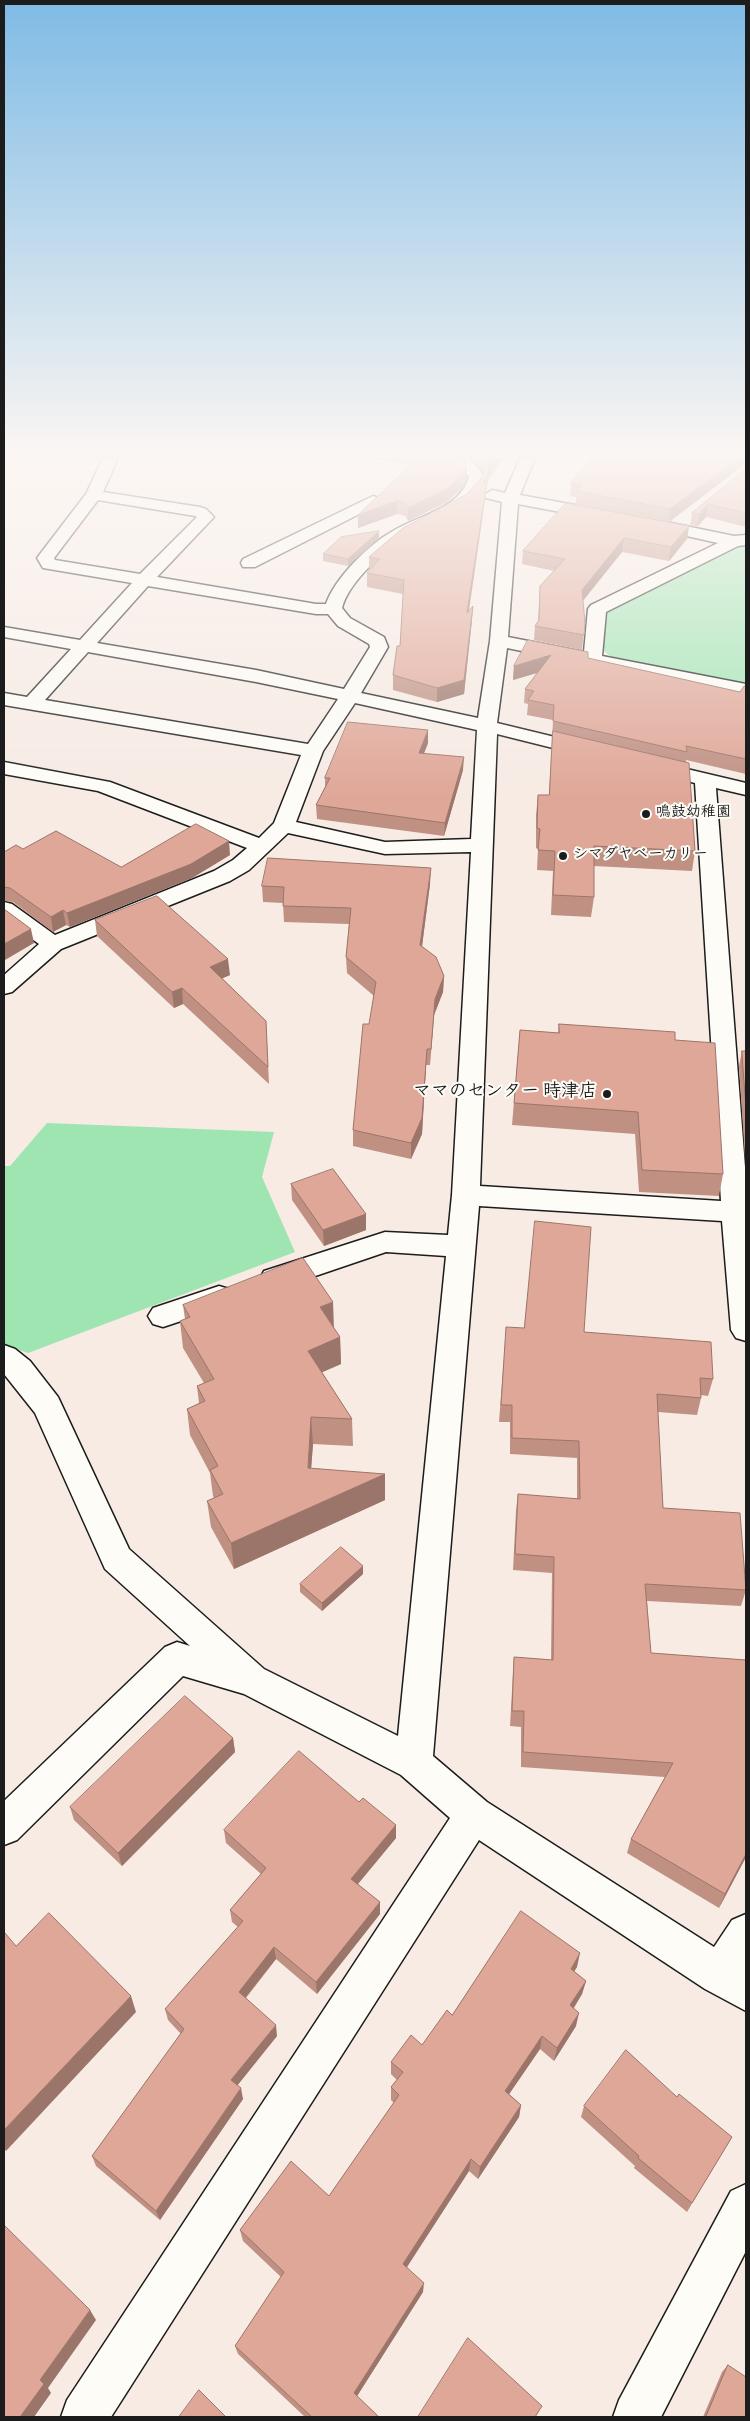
<!DOCTYPE html>
<html>
<head>
<meta charset="utf-8">
<style>
	body { margin:0 }
	#map { position:relative; width:750px; height:2421px; overflow:hidden; background:#f7ebe4; font-family:Dekko,sans-serif }
	canvas { display:block }
	.frame { position:absolute; inset:0; border:5px solid #1c1c1c; pointer-events:none }
</style>
</head>
<body>
<div id="map">
<canvas width="750" height="2421"></canvas>
<div class="frame"></div>
</div>
<script>
const ctx = document.querySelector('canvas').getContext('2d');
ctx.lineJoin = 'round';
function fillPath(path, color) {
  ctx.fillStyle = color;
  ctx.fill(path, 'evenodd');
}
function stroke(path, color, width, dash) {
  ctx.strokeStyle = color;
  ctx.lineWidth = width;
  ctx.lineCap = dash ? 'butt' : 'round';
  ctx.setLineDash(dash || []);
  ctx.stroke(path);
}
function drawText(font, color, halo, rows, align = 'center') {
  ctx.font = font + ' Dekko,"Klee One",sans-serif';
  ctx.lineWidth = 4;
  ctx.setLineDash([]);
  ctx.textBaseline = 'middle';
  ctx.strokeStyle = halo;
  ctx.fillStyle = color;
  for (const [text, x, y, turn = 0] of rows) {
    ctx.save();
    ctx.translate(x, y);
    ctx.rotate((+turn || 0) * Math.PI / 180);
    ctx.textAlign = isNaN(turn) ? turn : align;
    if (halo) ctx.strokeText(text, 0, 0);
    ctx.fillText(text, 0, 0);
    ctx.restore();
  }
}
const green = new Path2D(`
	M746,543V684L612,658L602,649V618L608,612Z
	M47,1123L274,1132L262,1177L295,1252L28,1353L4,1345V1166H10Z`);
const minor = new Path2D(`
	M103,458H118L103,492L200,507L206,509L214,517L157,577L316,604H326C335,578 369,544 393,531C419,515 460,509 469,477L455,458H470L485,477C475,511 440,519 412,534C387,547 349,581 342,608L350,618L384,637L388,647L361,693L478,718L490,641L502,502L486,498L484,495L492,490L505,493L520,458H535L520,495L597,509L603,511L605,514L603,517L597,519L518,504L508,637L584,652L588,609L591,605L718,543L646,527L644,524L646,521L652,519L734,536L746,535V545L738,546L606,612L602,656L746,684V696L507,648L497,723L596,747L599,751L596,755L589,757L497,734L480,1186L721,1201L695,783L646,771L643,767L646,763L653,761L746,783V795L716,788L746,1180V1341L736,1338L731,1330L722,1221L479,1206L433,1756L487,1802L714,1947L732,1920L746,1914V2011L705,1989L479,1840L111,2417H61L67,2400L450,1818L401,1775L244,1694L183,1676L17,1840L4,1845V1801L165,1647L177,1642L190,1646L105,1569L35,1413L4,1374V1345L15,1349L30,1361L58,1397L129,1549L264,1669L398,1736L446,1256L386,1252L274,1290L264,1287L260,1279L264,1271L385,1232L448,1235L452,1195L471,852L385,854L288,833L249,870L230,881L61,949L12,992L4,994V975L39,944L4,919V902L12,904L55,935L214,871L233,860L247,848L98,791L4,774V762L110,782L259,838L274,823L301,755L4,705V693L27,697L71,649L4,637V627L80,640L132,583L43,568L37,558L86,494ZM98,500L195,516L197,517L140,574L55,560L54,558ZM148,586L316,614H328L338,626L369,644L370,647L344,689L256,670L97,643ZM88,652L256,682L338,699L308,744L45,700ZM355,703L477,730L471,839L385,842L296,822L323,751Z
	M373,496L379,498L381,501L379,504L255,567H243L241,563L243,559Z
	M219,1286L229,1289L233,1297L229,1305L163,1327L153,1324L148,1316L153,1308Z
	M746,2184V2251L661,2417H613L619,2400L731,2191Z`);
const wall = new Path2D(`
	M370,458H463L467,464V477L463,487L447,502L408,521L405,516L397,514L358,528V515L411,465Z
	M472,458H503L492,475L489,477L486,491V492L485,500L469,611L472,620L464,694L437,702L393,690V675L400,646L403,594L367,587V573L370,570H369V557L467,494L482,477L484,472Z
	M746,458V465L745,464L669,522L689,526L687,539L669,561L622,552L583,601L585,623L582,650L534,640L535,626L538,621L540,586L554,571L522,564L523,551L576,504V497L570,496L571,483Z
	M746,469V527L706,517L697,527L690,526L692,513Z
	M379,538L348,566L323,561V554Z
	M588,658L740,692L746,686V774L686,760L695,851L692,871L594,866V897L591,917L551,915L553,871L537,870L538,849L536,848V815L538,795H549L553,720L527,715L528,704L524,703L525,689L537,673L513,680L514,666Z
	M428,743L424,753L463,770L444,836L317,819L316,805L325,787V778Z
	M23,849L121,867L230,855L192,878L70,927L66,925L53,932L13,902L4,901V852Z
	M430,884L422,947L444,976L443,992L434,1015L430,1065H426L422,1134L411,1159L353,1146V1130L374,996L347,973L346,957L349,924L284,922L283,903L263,902L262,886Z
	M95,920L230,975L222,978L266,1021L269,1084L183,1004L174,1008L97,936Z
	M559,1024L675,1040L723,1174L719,1196L639,1192L635,1134L512,1125L520,1030L558,1033Z
	M742,1051H746V1173L739,1066Z
	M291,1184L366,1214V1230L324,1246L292,1200Z
	M183,1305L333,1327L340,1337L341,1364L322,1372L352,1419L353,1446L313,1444L311,1469L385,1474V1500L234,1569L211,1527L207,1501L214,1498L213,1496L210,1473L190,1435L187,1409L199,1403L197,1386L204,1383L183,1348L180,1321L185,1319Z
	M584,1332L713,1379L708,1396L701,1395V1398L697,1415L658,1412L663,1508L746,1590L741,1606L647,1601L651,1653L746,1660V1857L719,1908L627,1853L631,1839L665,1777L521,1767V1727L510,1726L513,1673L514,1657L551,1660L552,1573L513,1570L516,1511L518,1494L577,1499V1458L510,1454V1422H499L505,1344Z
	M363,1574L322,1611L300,1592V1584Z
	M233,1738L235,1752L122,1866L74,1820L70,1807Z
	M359,1802L396,1825V1838L358,1884L380,1902V1914L317,1994L276,1959L246,1998L277,2036L237,2085L243,2099L160,2220L96,2166L92,2156L181,2034L168,2020L165,2009L238,1927L232,1922L230,1910L261,1874L226,1843L224,1830Z
	M577,1967L574,1971L586,1981L582,1994L574,2008L576,2026L554,2061L540,2049L509,2094L521,2105L519,2117L478,2179L469,2171L407,2267L423,2292L357,2396L379,2417H305L238,2354L235,2346L281,2277L243,2241L240,2230L329,2196L394,2103L391,2100V2087L397,2080L391,2074V2062L422,2045L452,2015Z
	M677,2097L732,2137L687,2212L634,2168L635,2166L581,2117L584,2106Z
	M728,2365L746,2417H703L722,2372Z`);
const shadedWall = new Path2D(`
	M496,458H503L492,475L489,477L486,491V492L485,500L466,627L467,613L483,482L489,464Z
	M739,458H746L745,464L669,522L670,509Z
	M467,464V477L463,487L447,502L408,521V508Z
	M397,501V514L358,528V515Z
	M708,504L706,517L697,527L699,514Z
	M689,526L687,539L669,561L671,547Z
	M379,531V538L348,566V559Z
	M624,538L622,552L580,604L582,590Z
	M473,606L472,620L464,694L437,702V688Z
	M551,655L550,669L513,680L514,666Z
	M428,730V743L419,766V753Z
	M464,757L463,770L444,836L445,823Z
	M229,841L230,855L192,878L70,927L67,913Z
	M431,868L430,884L420,961V945Z
	M63,910L66,925L53,932L51,917Z
	M31,929L34,943L5,960L4,954V944Z
	M228,959L230,975L212,983L210,967Z
	M444,976L443,992L434,1015L430,1065L431,1049L435,999Z
	M182,988L183,1004L174,1008L172,992Z
	M427,1049L422,1134L411,1159V1143Z
	M366,1214V1230L324,1246L323,1230Z
	M333,1302L334,1329L320,1307Z
	M340,1337L341,1364L309,1378L308,1351Z
	M311,1417L313,1444L309,1495L308,1468Z
	M385,1474V1500L234,1569L231,1543Z
	M363,1566V1574L322,1611V1603Z
	M233,1738L235,1752L122,1866L118,1853Z
	M396,1825V1838L352,1891L351,1879Z
	M746,1854V1857L719,1908L725,1894Z
	M380,1902V1914L317,1994L316,1982Z
	M274,1947L276,1959L241,2003L239,1992Z
	M580,1953L577,1967L567,1983L571,1969Z
	M586,1981L582,1994L567,2018L570,2005Z
	M131,1996L136,2012L6,2151L4,2148V2130Z
	M579,2013L576,2026L554,2061L557,2048Z
	M276,2025L277,2036L233,2091L231,2080Z
	M542,2036L540,2049L503,2103L505,2091Z
	M241,2088L243,2099L160,2220L156,2211Z
	M521,2105L519,2117L478,2179L480,2167Z
	M471,2159L469,2171L403,2273V2264Z
	M424,2283L423,2292L354,2401V2393Z
	M90,2310L96,2320L48,2388L51,2393L34,2417H20L40,2380Z`);
const building = new Path2D(`
	M419,458H463L467,464L463,474L447,489L408,508L405,503L397,501L358,515Z
	M483,458H496L493,462L489,464L487,478L483,482L486,487L467,613L473,606L464,680L437,688L393,675L397,646H400L404,580L367,573L380,559L369,557L403,528L467,494L482,477L487,463Z
	M592,458H739L670,509L577,491L582,485L571,483Z
	M746,469V513L708,504L699,514L692,513Z
	M566,503L689,526L671,547L624,538L582,590L585,623L584,635L535,626L539,620L540,586L565,559L523,551Z
	M379,531L348,559L323,554L341,537Z
	M528,640L588,652V658L740,692L744,686H746V759L686,746L687,752L553,721L554,705L528,700L534,691L525,689L551,655L514,666Z
	M348,722L428,730L419,753L464,757L445,823L316,805L330,778H325Z
	M553,731L689,763L695,851L594,846V897L553,895L555,851L538,850L540,829L537,828L538,795H549Z
	M196,824L229,841L191,864L67,913L63,910L51,917L10,888L4,887V852L16,845L23,849L56,831L121,867Z
	M268,858L431,868L420,945L436,957L444,976L435,999L431,1049H427L422,1118L411,1143L353,1130L363,1024H369L376,982L346,957L351,908L283,906L284,887L262,886Z
	M157,896L228,959L210,967L266,1021L268,1067L182,988L172,992L95,920Z
	M4,909L31,929L4,944Z
	M559,1024L675,1032V1040L715,1043L723,1174L642,1170L638,1112L514,1103L520,1030L559,1033Z
	M742,1051H746V1107Z
	M333,1169L366,1214L323,1230L291,1184Z
	M535,1221L591,1227L584,1332L711,1342L713,1379L700,1378L701,1398L657,1394L663,1508L740,1513L746,1590L645,1584L651,1653L746,1660V1854L725,1894L631,1839L673,1763L523,1752L524,1711H512L514,1657L553,1660L554,1557L515,1554L518,1494L580,1499L579,1441L512,1438V1405H501L506,1327L524,1328Z
	M303,1258L333,1302L320,1307L340,1337L308,1351L352,1419L311,1417L308,1468L385,1474L231,1543L207,1501L223,1494L210,1470L218,1466L187,1409L205,1401L197,1386L214,1379L180,1321L190,1317L183,1305Z
	M341,1547L363,1566L322,1603L300,1584Z
	M185,1696L233,1738L118,1853L70,1807Z
	M299,1751L359,1802L363,1798L396,1825L351,1879L380,1902L316,1982L274,1947L239,1992L276,2025L231,2080L241,2088L156,2211L92,2156L184,2029L165,2009L243,1921L230,1910L266,1868L224,1830Z
	M521,1911L580,1953L571,1969L586,1981L570,2005L579,2013L557,2048L542,2036L505,2091L521,2105L480,2167L471,2159L403,2264L424,2283L354,2393L379,2417H312L235,2346L284,2272L240,2230L291,2161L329,2196L399,2095L391,2087L403,2072L391,2062L411,2035L422,2045L447,2010L452,2015Z
	M49,1913L131,1996L4,2130V1934L5,1933L16,1946Z
	M626,2050L677,2097L679,2094L732,2137L692,2203L638,2158L639,2156L584,2106Z
	M4,2225L90,2310L40,2380L44,2384L20,2417H4Z
	M468,2338L542,2406L535,2417H418Z
	M728,2365L746,2377V2417H706Z
	M199,2390L226,2417H179Z`);
const markers = [
	[646,814,5,"#1c1c1c"],
	[563,856,5,"#1c1c1c"],
	[607,1094,5,"#1c1c1c"]
];
const farPoinames = [
	["鳴鼓幼稚園",656,814],
	["シマダヤベーカリー",573,856]
];
const poiNames = [
	["ママのセンター 時津店",597,1094]
];
fillPath(green, '#9ee5b2');
stroke(minor, '#1c1c1c', 3);
fillPath(minor, '#fdfcf7');
fillPath(wall, '#c09083');
fillPath(shadedWall, '#9c756a');
fillPath(building, '#dfa798');
stroke(building, '#9c756a', 1);
const sky = ctx.createLinearGradient(0, 0, 0, 797);
sky.addColorStop(0, '#7ebbe5');
sky.addColorStop(0.57, '#fbf6f3');
sky.addColorStop(1, '#fbf6f300');
ctx.fillStyle = sky;
ctx.fillRect(0, 0, 750, 797);
for (const [x, y, r, color] of markers) {
  const dot = new Path2D();
  dot.arc(x, y, r, 0, 2 * Math.PI);
  ctx.fillStyle = color;
  ctx.fill(dot);
  stroke(dot, '#fdfcf7', 2);
}
drawText('bold 15px', '#1c1c1c', '#fdfcf7', farPoinames, 'left');
drawText('bold 18px', '#1c1c1c', '#fdfcf7', poiNames, 'right');
</script>
</body>
</html>
